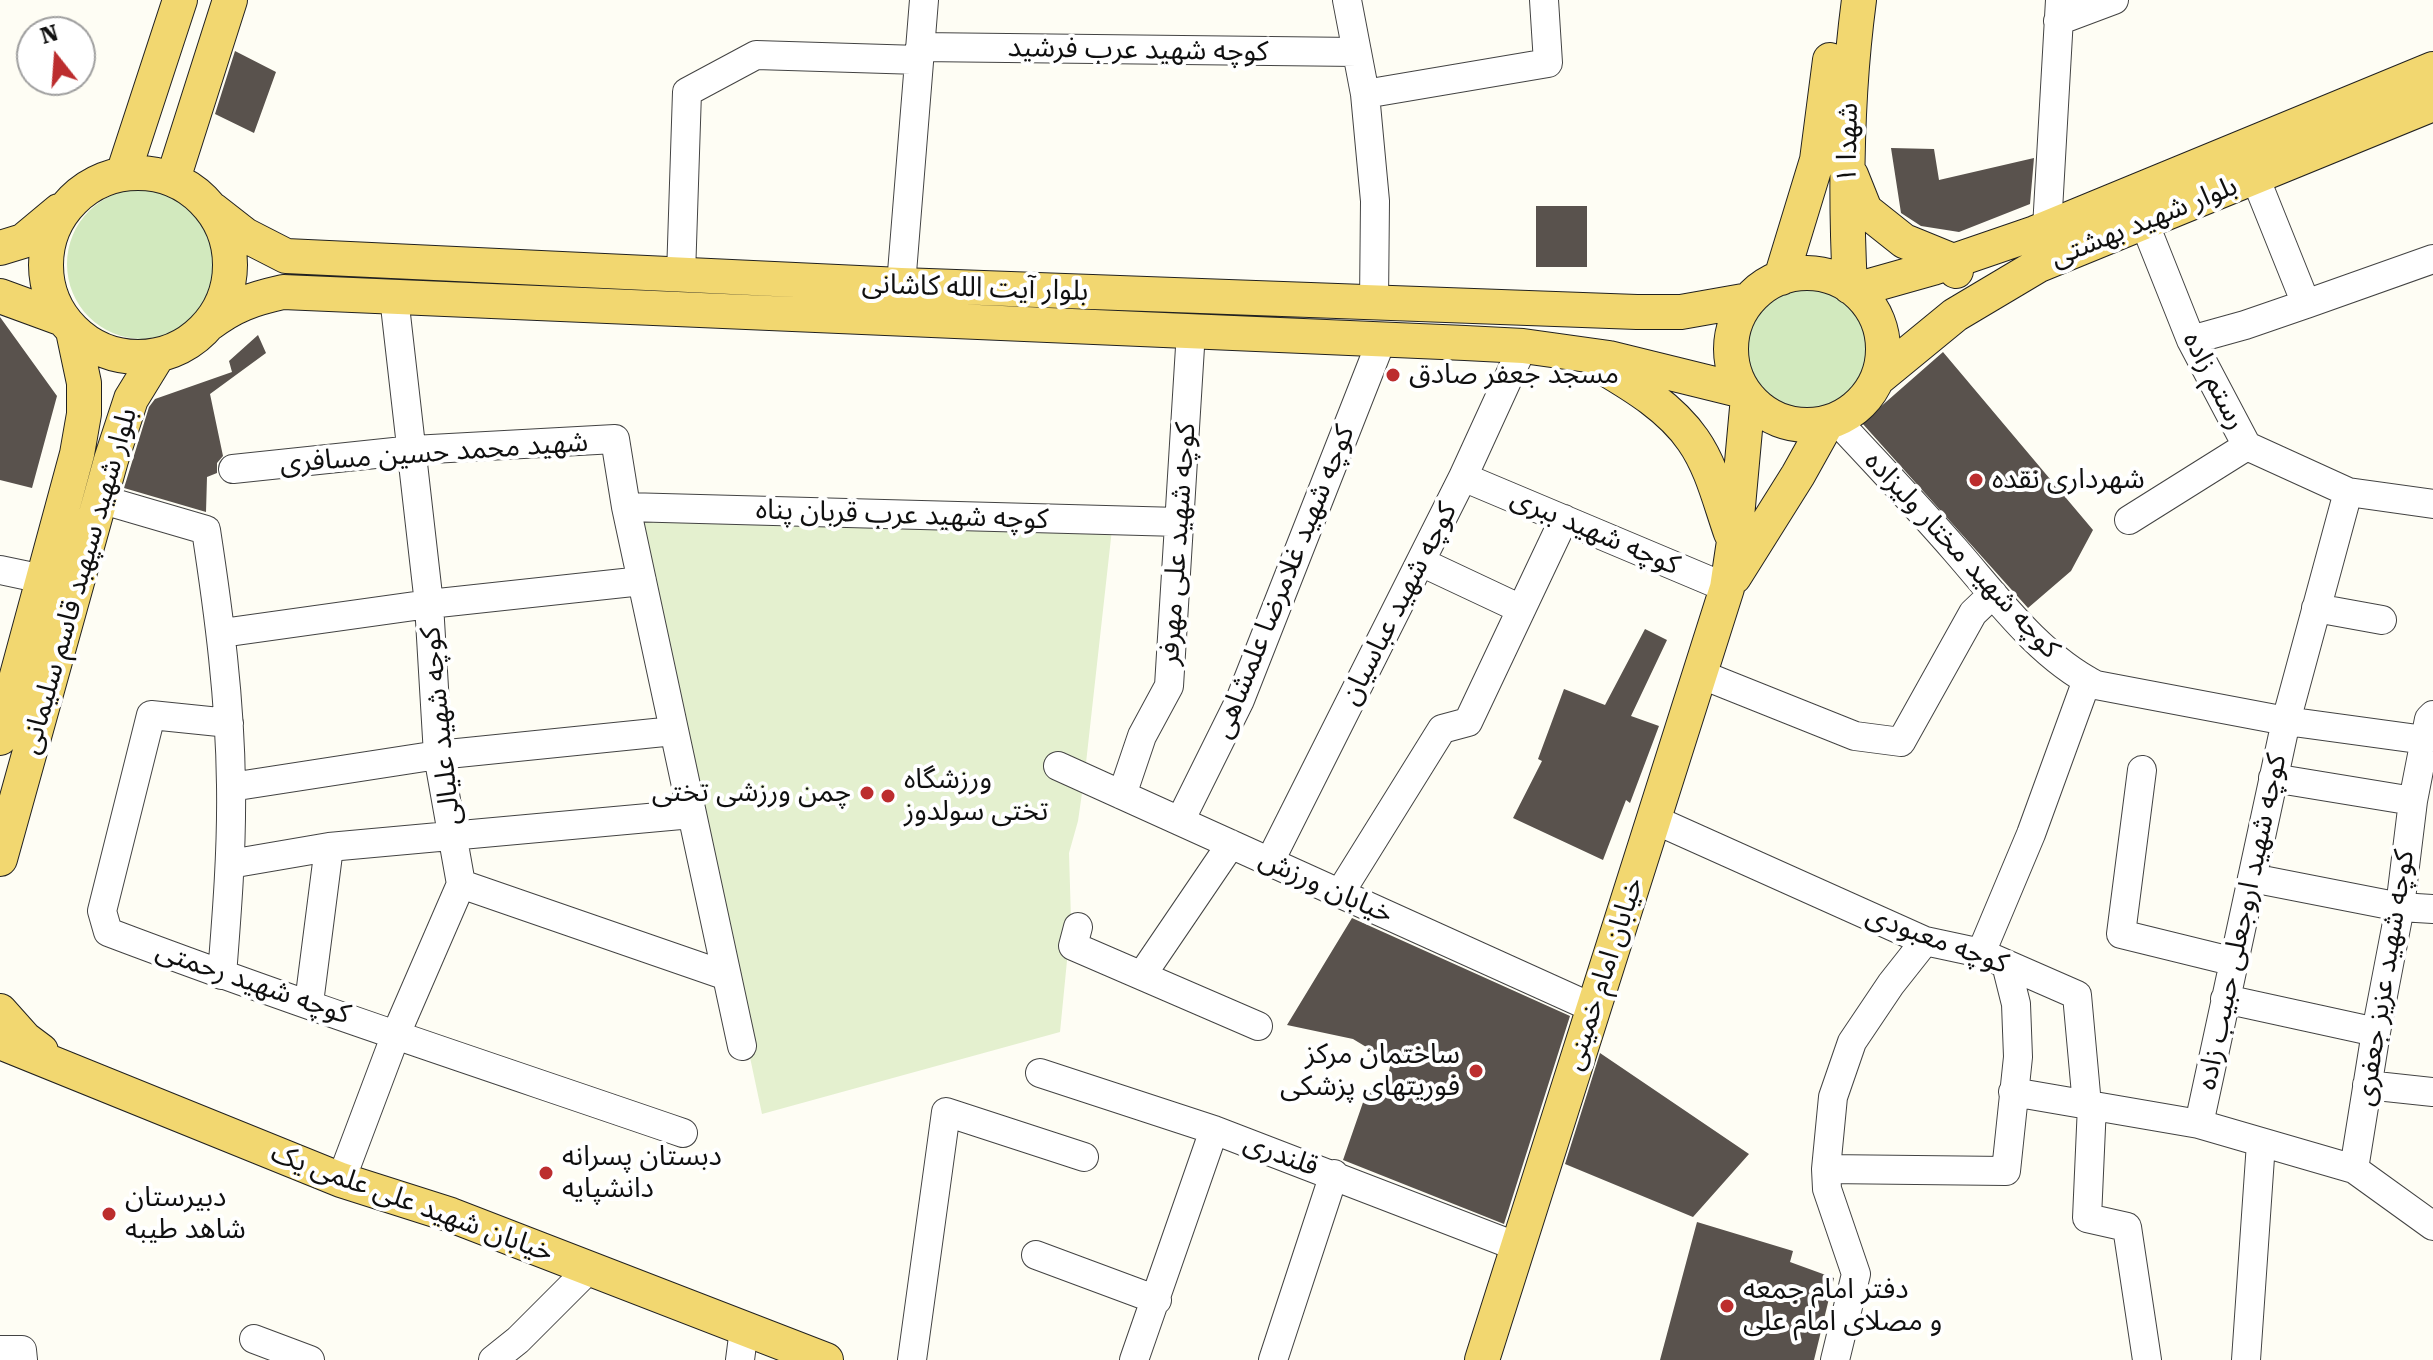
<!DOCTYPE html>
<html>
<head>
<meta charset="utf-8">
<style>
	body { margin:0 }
	#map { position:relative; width:2433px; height:1360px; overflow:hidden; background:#fefdf4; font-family:"Roboto Serif",serif }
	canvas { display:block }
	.north { position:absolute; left:16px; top:16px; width:80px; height:80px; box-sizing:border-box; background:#fff; border:2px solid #9f9f9f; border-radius:50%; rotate:343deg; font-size:22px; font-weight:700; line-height:32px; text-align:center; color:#101010 }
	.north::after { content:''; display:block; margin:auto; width:28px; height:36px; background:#bc2d2e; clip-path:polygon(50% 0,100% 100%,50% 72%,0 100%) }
</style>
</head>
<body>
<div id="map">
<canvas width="2433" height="1360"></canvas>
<div class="north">N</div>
</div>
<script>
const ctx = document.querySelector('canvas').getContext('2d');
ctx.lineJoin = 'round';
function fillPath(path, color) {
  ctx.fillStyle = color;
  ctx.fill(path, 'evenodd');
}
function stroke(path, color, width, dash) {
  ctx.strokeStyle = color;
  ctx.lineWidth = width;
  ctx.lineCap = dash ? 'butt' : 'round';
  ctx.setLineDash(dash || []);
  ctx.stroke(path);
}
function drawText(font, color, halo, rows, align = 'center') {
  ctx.font = font + ' "Roboto Serif","Noto Sans Arabic",serif';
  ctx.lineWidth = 8;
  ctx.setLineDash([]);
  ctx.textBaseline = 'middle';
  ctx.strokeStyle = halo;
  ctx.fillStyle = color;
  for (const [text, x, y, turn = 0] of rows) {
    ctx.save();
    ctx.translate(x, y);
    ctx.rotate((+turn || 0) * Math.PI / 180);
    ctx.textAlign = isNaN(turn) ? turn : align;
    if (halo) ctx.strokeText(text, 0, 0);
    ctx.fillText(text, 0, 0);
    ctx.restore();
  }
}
const green = new Path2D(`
	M67 264a75 75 0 1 1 150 0a75 75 0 1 1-150 0Z
	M1744 351a63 63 0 1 1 126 0a63 63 0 1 1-126 0Z`);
const pitch = new Path2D(`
	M635,514L1113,520L1085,772L1078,821L1069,853L1071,920L1060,1032L762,1114Z`);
const building = new Path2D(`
	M235,51L276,72L254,133L215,114Z
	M1891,148L1934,149L1939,180L2034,158L2030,204L1959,232L1921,226L1901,213Z
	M1536,206H1587V267H1536Z
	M0,317L57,396L32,488L0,480Z
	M258,335L266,353L210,394L223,456L217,463V473L207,477L206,512L124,488L149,407L155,399L232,372L229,361Z
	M1943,352L2093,530L2071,571L2028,608L1862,423Z
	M1645,629L1667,640L1631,716L1659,726L1630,803L1626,800L1603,860L1513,818L1542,761L1538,759L1564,689L1605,705Z
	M1352,918L1570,1016L1504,1224L1343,1160L1368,1088L1387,1080L1391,1062L1353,1039L1287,1025Z
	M1600,1053L1749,1154L1693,1217L1565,1164Z
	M1697,1222L1793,1251L1790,1262L1834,1278L1814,1360H1660Z`);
const minor = new Path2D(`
	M1347,0L1365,94L1375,201L1374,302
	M2058,21L2114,0
	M920,47L1357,52
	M1365,94L1548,63L1544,0
	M2255,177L2306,304L2433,259
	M2144,222L2191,340L2247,446L2348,492L2433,504
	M2047,228L2060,0
	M681,275L687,92L756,55L919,60
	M901,285L924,0
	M2191,340L2245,325L2306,304
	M1836,420C1876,463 1917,506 1956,551C1997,598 2039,656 2096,685L2286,721L2425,740
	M233,469L413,450L615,439L626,507L742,1046
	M1463,477L1727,588
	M100,499L206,530C219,615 230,699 231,785C232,849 227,912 222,975
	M626,507L1179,522
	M2129,520L2247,446
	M1421,562L1521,609
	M0,570L43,579
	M2316,608L2382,620
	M222,633L429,604L642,581
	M1700,674L1855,736L1901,742L1973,613L1993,594
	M229,723L151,715L102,911L108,932C298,1004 491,1067 683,1133
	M1058,766L1593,1008
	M2142,770L2121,934L2235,962
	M2273,778L2413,801
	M231,787L438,755L674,731
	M1122,795L1142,736L1169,686L1191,331
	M1653,819L1925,941L1981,953L2077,995L2087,1105
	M1180,821L1240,700L1382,339
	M1270,861L1463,477L1523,346
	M230,864L329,847L692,814
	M2252,878L2400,907L2433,909
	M461,884L727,976
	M1340,893L1442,729L1468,722L1564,519
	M1078,927L1073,946L1258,1026
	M1981,953L2031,834L2087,680
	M1142,975L1231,844
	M2225,999L2376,1032
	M309,1003L329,847
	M1040,1073L1214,1130L1518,1247
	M2367,1085L2433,1092
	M2013,1092L2199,1124L2354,1169L2433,1226
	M2092,1105L2087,1218L2127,1227L2147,1360
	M2199,1124L2286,721L2348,492
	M1826,1169L2006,1171L2018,1057L2016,1004L2006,964
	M2354,1169L2376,1032L2400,907L2413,801L2429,719L2433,715
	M341,1180L396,1034L461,884L438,755L429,604L394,297
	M1036,1255L1157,1300
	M254,1339L310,1360
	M0,1350H22L23,1360
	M493,1360L518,1340L589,1269
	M740,1360L744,1329
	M912,1360L946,1112L1084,1157
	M1134,1360L1214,1130
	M1273,1360L1334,1174
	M1835,1360L1856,1274L1827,1189L1826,1169L1833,1097L1852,1042L1891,984L1925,941
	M2246,1360L2261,1143`);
const major = new Path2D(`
	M46 265a92 92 0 1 1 184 0a92 92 0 1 1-184 0Z
	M123,174L180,0
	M1851,175L1865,210L1904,241L1953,261L1956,271
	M173,179L230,0
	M213,210L245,235L286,256L901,285L1637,312H1681L1749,300
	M0,248L23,241L59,211
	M1731 349a76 76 0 1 1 152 0a76 76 0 1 1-152 0Z
	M1781,278L1817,160L1830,60
	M1850,287C1845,189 1846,97 1859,0
	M1855,290L1933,268L2035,233L2433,69
	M0,296L63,319
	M209,324C234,305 252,299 283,292L1465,343L1523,346L1609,358L1743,391
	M1601,366C1635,386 1671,408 1693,440C1712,467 1720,502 1731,533
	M1877,379L1955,315L2039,265L2433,104
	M1734,577L1798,475L1827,423
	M0,738L77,454L84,414V383L73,331
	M0,859L111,460L131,399L158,355
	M0,1011L25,1039L41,1051
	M0,1042L341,1180L451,1215L826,1360
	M1482,1360L1727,588L1736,528L1748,397`);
const markers = [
	[1393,375,8,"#bc2d2e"],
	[1976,480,8,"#bc2d2e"],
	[867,793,8,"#bc2d2e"],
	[888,796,8,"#bc2d2e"],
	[1476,1071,8,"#bc2d2e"],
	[546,1173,8,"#bc2d2e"],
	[109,1214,8,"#bc2d2e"],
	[1727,1306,8,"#bc2d2e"]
];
const streetNames = [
	["کوچه شهید عرب فرشید",1138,50,1],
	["شهدا ۱",1848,143,-89],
	["بلوار شهید بهشتی",2144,222,-22],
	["بلوار آیت الله کاشانی",975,288,2],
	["رستم زاده",2214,381,63],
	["شهید محمد حسین مسافری",434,453,-4],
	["کوچه شهید عرب قربان پناه",902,515,2],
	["کوچه شهید ببری",1595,532,23],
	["کوچه شهید علی مهرفر",1178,544,-86],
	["کوچه شهید مختار ولیزاده",1962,555,47],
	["بلوار شهید سپهبد قاسم سلیمانی",79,581,-74],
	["کوچه شهید غلامرضا علمشاهی",1284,582,-68],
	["کوچه شهید عباسیان",1399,604,-63],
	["کوچه شهید علیالی",441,726,-96],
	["خیابان ورزش",1326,887,24],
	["کوچه شهید اروجعلی حبیب زاده",2242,922,-78],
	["کوچه معبودی",1937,940,20],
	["خیابان امام خمینی",1604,974,-72],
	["کوچه شهید عزیز جعفری",2385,978,-81],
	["کوچه شهید رحمتی",253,983,19],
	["قلندری",1281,1155,20],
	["خیابان شهید علی علمی یک",412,1203,20]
];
const poiNames = [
	["مسجد جعفر صادق",1409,375],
	["شهرداری نقده",1992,480],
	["ورزشگاه",904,780],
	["تختی سولدوز",904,812],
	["چمن ورزشی تختی",851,793,"right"],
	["ساختمان مرکز",1460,1055,"right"],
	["فوریتهای پزشکی",1460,1087,"right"],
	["دبستان پسرانه",562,1157],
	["دانشپایه",562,1189],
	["دبیرستان",125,1198],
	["شاهد طیبه",125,1230],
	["دفتر امام جمعه",1743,1290],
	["و مصلای امام علی",1743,1322]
];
fillPath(green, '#d2e9be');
fillPath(pitch, '#e4f0cf');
fillPath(building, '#59524d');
stroke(minor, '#434343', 30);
stroke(major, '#212121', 36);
stroke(minor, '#fff', 28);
stroke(major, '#f2d770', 34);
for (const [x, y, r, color] of markers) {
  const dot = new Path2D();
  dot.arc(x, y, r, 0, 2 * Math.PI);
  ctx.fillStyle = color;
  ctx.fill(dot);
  stroke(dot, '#fff', 3);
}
drawText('28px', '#101010', '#fff', streetNames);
drawText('28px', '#101010', '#fff', poiNames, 'left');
</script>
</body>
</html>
